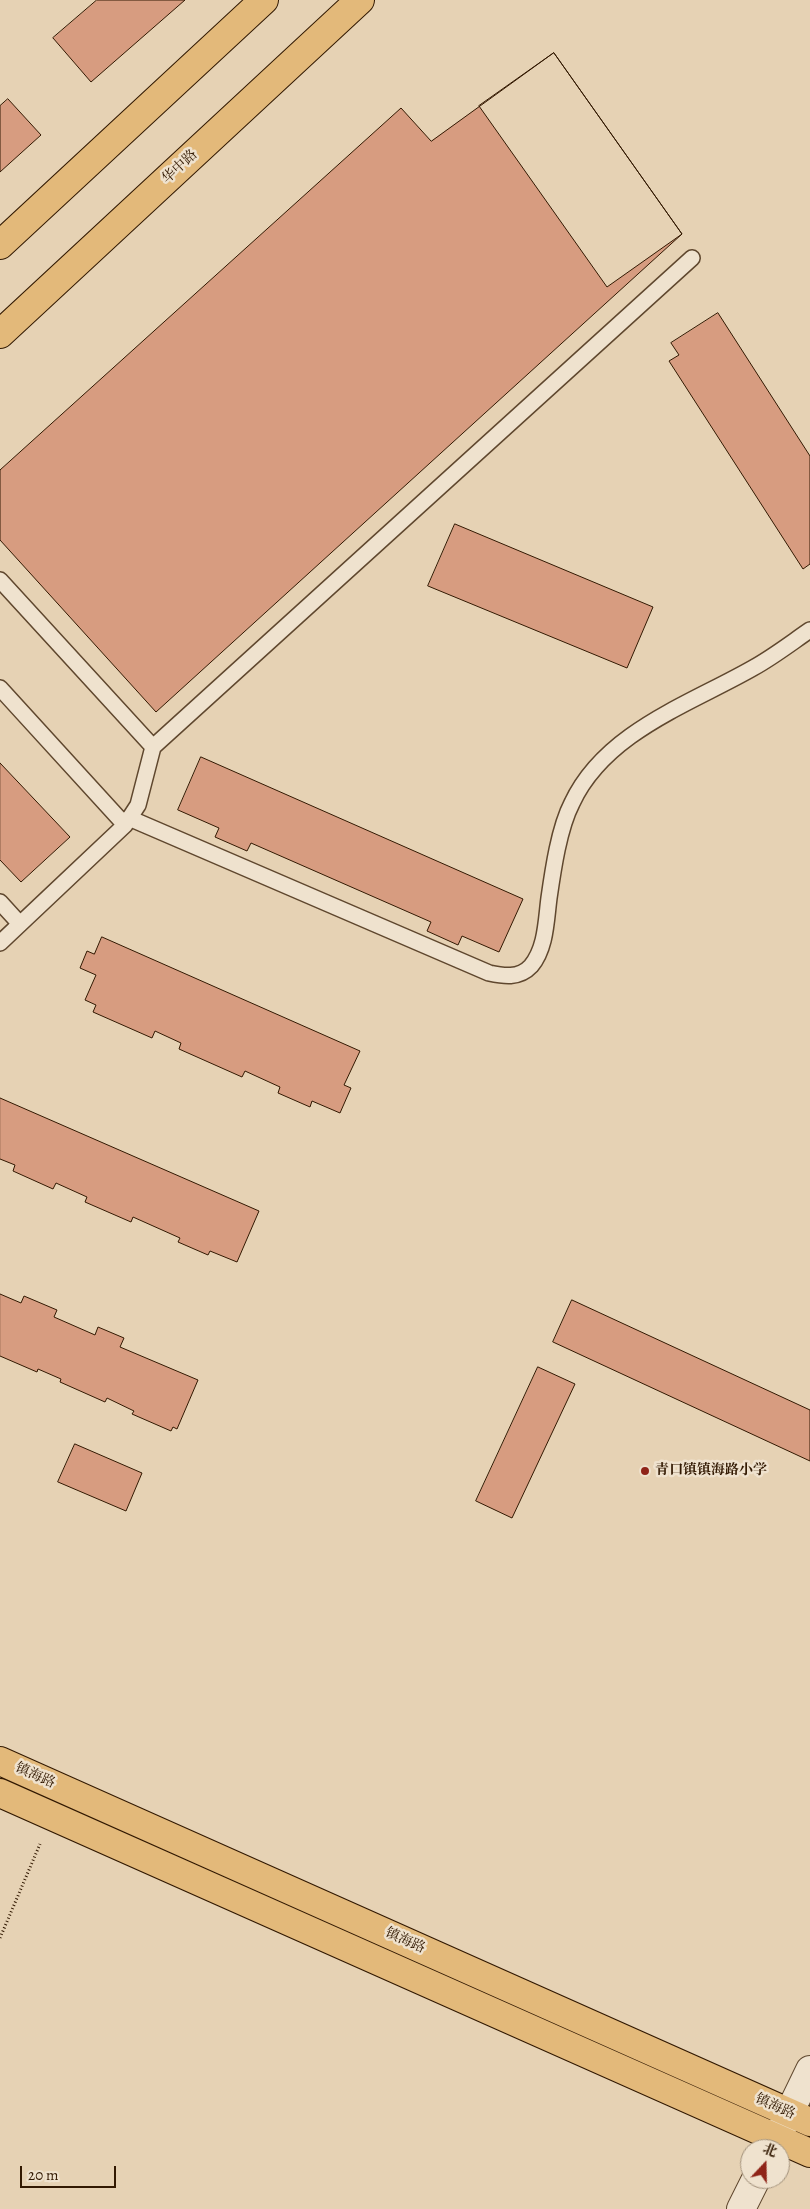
<!DOCTYPE html>
<html>
<head>
<meta charset="utf-8">
<style>
	body { margin:0 }
	#map { position:relative; width:810px; height:2209px; overflow:hidden; background:#e6d2b4; font-family:Alegreya,"Noto Serif SC",serif }
	canvas { display:block }
	.north { position:absolute; left:740px; top:2139px; width:50px; height:50px; box-sizing:border-box; background:#efe2ce; border:1px solid #a3927c; border-radius:50%; rotate:21deg; font-size:14px; font-weight:700; line-height:20px; text-align:center; color:#321902 }
	.north::after { content:''; display:block; margin:auto; width:18px; height:22px; background:#8f2418; clip-path:polygon(50% 0,100% 100%,50% 72%,0 100%) }
	.scale { position:absolute; left:20px; top:2166px; width:96px; height:22px; box-sizing:border-box; border:2px solid #321902; border-top:0; padding-left:6px; font-size:15px; line-height:18px; white-space:nowrap; color:#321902; -webkit-text-stroke:4px #efe2ce; paint-order:stroke }
</style>
</head>
<body>
<div id="map">
<canvas width="810" height="2209"></canvas>
<div class="north">北</div>
<div class="scale">20 m</div>
</div>
<script>
const ctx = document.querySelector('canvas').getContext('2d');
ctx.lineJoin = 'round';
function fillPath(path, color) {
  ctx.fillStyle = color;
  ctx.fill(path, 'evenodd');
}
function stroke(path, color, width, dash) {
  ctx.strokeStyle = color;
  ctx.lineWidth = width;
  ctx.lineCap = dash ? 'butt' : 'round';
  ctx.setLineDash(dash || []);
  ctx.stroke(path);
}
function drawText(font, color, halo, rows, align = 'center') {
  ctx.font = font + ' Alegreya,"Noto Serif SC",serif';
  ctx.lineWidth = 5;
  ctx.setLineDash([]);
  ctx.textBaseline = 'middle';
  ctx.strokeStyle = halo;
  ctx.fillStyle = color;
  for (const [text, x, y, turn = 0] of rows) {
    ctx.save();
    ctx.translate(x, y);
    ctx.rotate((+turn || 0) * Math.PI / 180);
    ctx.textAlign = isNaN(turn) ? turn : align;
    if (halo) ctx.strokeText(text, 0, 0);
    ctx.fillText(text, 0, 0);
    ctx.restore();
  }
}
const building = new Path2D(`
	M97,0H185L91,82L53,38Z
	M554,53L682,234L607,287L479,106Z
	M554,53L682,234L156,712L0,540V470L401,108L431,141Z
	M8,99L41,135L0,172V106Z
	M718,313L810,456V564L803,569L669,361L679,355L671,343Z
	M455,524L653,607L627,668L428,586Z
	M201,757L523,899L499,952L462,936L458,945L427,931L431,922L251,843L247,851L215,837L219,828L178,810Z
	M0,763L70,837L21,882L0,860Z
	M102,937L360,1051L344,1085L351,1088L340,1113L312,1101L310,1107L278,1093L280,1087L245,1071L242,1077L179,1049L181,1043L155,1031L152,1038L93,1012L96,1005L85,1000L96,975L80,968L87,951L94,954Z
	M0,1098L259,1211L237,1262L210,1251L208,1255L178,1242L180,1238L133,1217L131,1222L85,1202L87,1197L56,1183L53,1189L13,1171L15,1165L0,1159Z
	M0,1294L21,1303L24,1296L57,1310L54,1317L95,1335L98,1327L124,1338L120,1347L198,1380L177,1429L173,1427L171,1431L132,1414L134,1411L107,1398L105,1402L60,1382L61,1379L38,1369L37,1372L0,1356Z
	M572,1300L810,1410V1461L553,1342Z
	M538,1367L575,1384L512,1518L476,1501Z
	M75,1444L142,1473L126,1511L58,1482Z`);
const path = new Path2D(`
	M0,1938L40,1844`);
const service = new Path2D(`
	M0,580L153,747L692,258
	M0,688L125,825
	M129,818L489,973C503,976 519,979 531,966C546,948 546,921 549,898C553,870 559,828 572,803C605,732 690,704 753,668C773,657 791,643 810,630
	M0,902L20,924
	M0,943L125,825L138,805L153,747`);
const minor = new Path2D(`
	M779,2134L810,2070
	M741,2209L756,2179`);
const primary = new Path2D(`
	M0,245L264,0
	M0,334L360,0
	M0,1761L810,2122
	M0,1793L810,2153`);
const markers = [
	[645,1471,5,"#8f2418"]
];
const streetNames = [
	["华中路",180,167,-43],
	["镇海路",35,1776,24],
	["镇海路",405,1941,24],
	["镇海路",775,2107,24]
];
const poiNames = [
	["青口镇镇海路小学",655,1471]
];
fillPath(building, '#d79c80');
stroke(building, '#321902', 1);
stroke(service, '#5f472e', 18);
stroke(minor, '#5f472e', 30);
stroke(primary, '#321902', 30);
stroke(path, '#321902', 3, [1, 2.5]);
stroke(service, '#efe2ce', 15);
stroke(minor, '#efe2ce', 28);
stroke(primary, '#e3b97a', 28);
for (const [x, y, r, color] of markers) {
  const dot = new Path2D();
  dot.arc(x, y, r, 0, 2 * Math.PI);
  ctx.fillStyle = color;
  ctx.fill(dot);
  stroke(dot, '#efe2ce', 2);
}
drawText('14px', '#321902', '#efe2ce', streetNames);
drawText('bold 14px', '#321902', '#efe2ce', poiNames, 'left');
</script>
</body>
</html>
